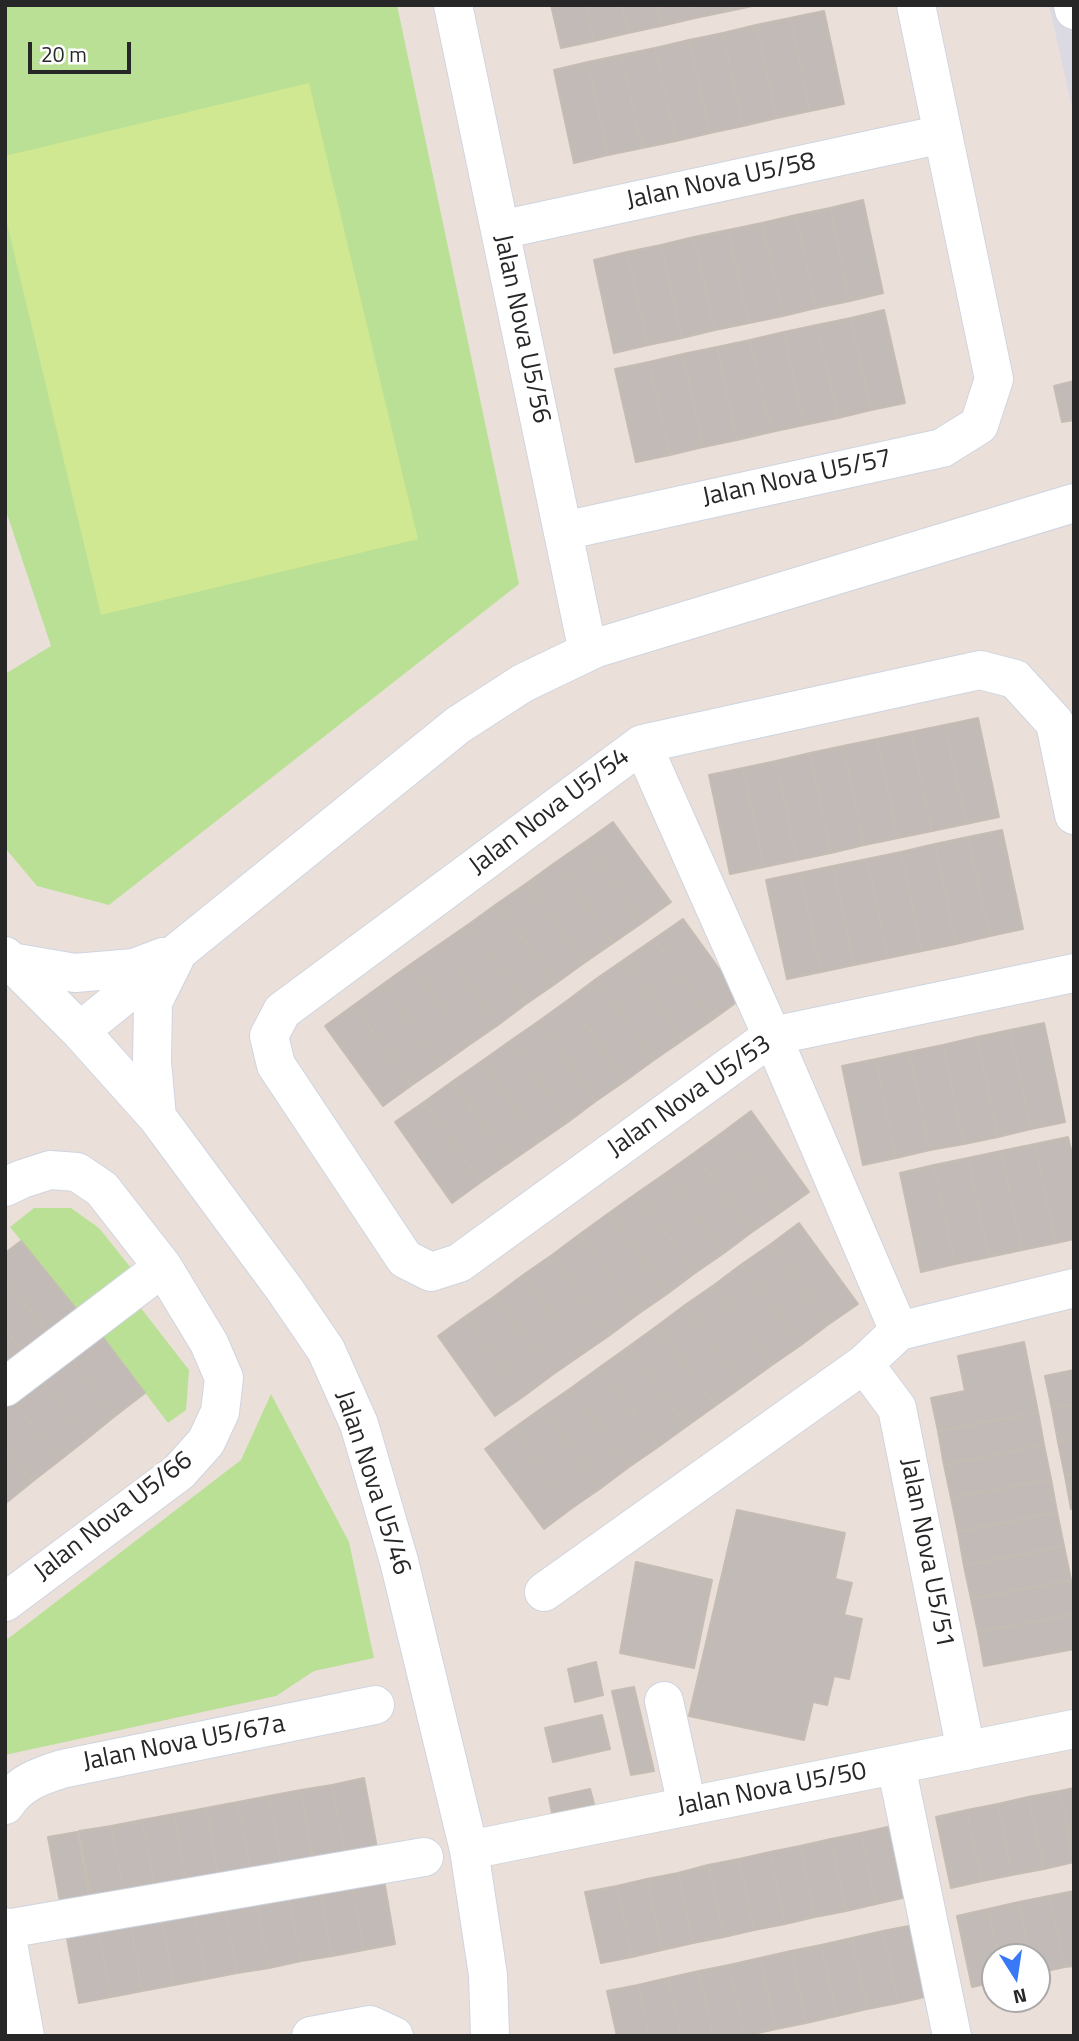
<!DOCTYPE html>
<html>
<head>
<meta charset="utf-8">
<style>
	body { margin:0 }
	#map { position:relative; width:1079px; height:2041px; overflow:hidden; background:#eae0d9; font-family:"Titillium Web",sans-serif }
	canvas { display:block }
	.frame { position:absolute; inset:0; border:7px solid #272727; pointer-events:none }
	.north { position:absolute; left:981px; top:1943px; width:70px; height:70px; box-sizing:border-box; background:#fff; border:2px solid #a9a9a9; border-radius:50%; rotate:168deg; font-size:19px; font-weight:700; line-height:28px; text-align:center; color:#272727 }
	.north::after { content:''; display:block; margin:auto; width:24px; height:32px; background:#3979f6; clip-path:polygon(50% 0,100% 100%,50% 72%,0 100%) }
	.scale { position:absolute; left:28px; top:42px; width:103px; height:32px; box-sizing:border-box; border:4px solid #272727; border-top:0; padding-left:9px; font-size:21px; line-height:24px; white-space:nowrap; color:#272727; -webkit-text-stroke:5px #fff; paint-order:stroke }
</style>
</head>
<body>
<div id="map">
<canvas width="1079" height="2041"></canvas>
<div class="frame"></div>
<div class="north">N</div>
<div class="scale">20 m</div>
</div>
<script>
const ctx = document.querySelector('canvas').getContext('2d');
ctx.lineJoin = 'round';
function fillPath(path, color) {
  ctx.fillStyle = color;
  ctx.fill(path, 'evenodd');
}
function stroke(path, color, width, dash) {
  ctx.strokeStyle = color;
  ctx.lineWidth = width;
  ctx.lineCap = dash ? 'butt' : 'round';
  ctx.setLineDash(dash || []);
  ctx.stroke(path);
}
function drawText(font, color, halo, rows, align = 'center') {
  ctx.font = font + ' "Titillium Web",sans-serif';
  ctx.lineWidth = 7;
  ctx.setLineDash([]);
  ctx.textBaseline = 'middle';
  ctx.strokeStyle = halo;
  ctx.fillStyle = color;
  for (const [text, x, y, turn = 0] of rows) {
    ctx.save();
    ctx.translate(x, y);
    ctx.rotate((+turn || 0) * Math.PI / 180);
    ctx.textAlign = isNaN(turn) ? turn : align;
    if (halo) ctx.strokeText(text, 0, 0);
    ctx.fillText(text, 0, 0);
    ctx.restore();
  }
}
const industrial = new Path2D(`
	M1049,5H1074V116Z`);
const green = new Path2D(`
	M5,5H397L519,584L109,905L37,886L5,848V674L51,646L5,508Z
	M34,1208H71L99,1228L135,1273L81,1315L10,1227Z
	M137,1303L189,1370L186,1410L168,1423L99,1332Z
	M271,1394L349,1542L374,1658L314,1671L276,1696L5,1755V1641L241,1460Z`);
const pitch = new Path2D(`
	M309,83L418,539L101,615L5,215V156Z`);
const building = new Path2D(`
	M551,5H586L594,41L561,48Z
	M586,5H622L628,33L594,41Z
	M622,5H657L661,26L628,33Z
	M657,5H692L695,18L661,26Z
	M692,5H728L729,11L695,18Z
	M728,5H757L729,11Z
	M824,11L844,104L810,111L790,18Z
	M790,18L810,111L777,118L756,25Z
	M756,25L777,118L743,126L723,33Z
	M723,33L743,126L710,133L689,40Z
	M689,40L710,133L676,141L655,48Z
	M655,48L676,141L642,148L621,55Z
	M621,55L642,148L608,155L588,62Z
	M588,62L608,155L574,163L554,70Z
	M863,200L883,293L850,301L830,208Z
	M830,208L850,301L816,308L796,215Z
	M796,215L816,308L783,316L762,223Z
	M762,223L783,316L749,323L728,230Z
	M728,230L749,323L715,330L694,237Z
	M694,237L715,330L682,338L661,245Z
	M661,245L682,338L648,345L627,252Z
	M627,252L648,345L614,353L594,260Z
	M884,310L905,403L871,410L851,318Z
	M851,318L871,410L838,418L817,325Z
	M817,325L838,418L804,425L784,332Z
	M784,332L804,425L771,432L750,340Z
	M750,340L771,432L737,440L717,347Z
	M717,347L737,440L703,447L683,354Z
	M683,354L703,447L670,455L649,362Z
	M649,362L670,455L636,462L615,369Z
	M1074,381V420L1062,422L1054,386Z
	M978,718L999,817L966,824L945,725Z
	M945,725L966,824L932,831L911,732Z
	M911,732L932,831L898,838L877,739Z
	M877,739L898,838L864,845L843,746Z
	M843,746L864,845L831,853L810,753Z
	M810,753L831,853L797,860L776,761Z
	M776,761L797,860L764,867L743,768Z
	M743,768L764,867L730,874L709,775Z
	M613,822L671,902L642,923L585,842Z
	M1002,830L1023,929L990,936L968,837Z
	M968,837L990,936L956,944L935,844Z
	M585,842L642,923L613,943L556,862Z
	M935,844L956,944L922,951L901,852Z
	M901,852L922,951L888,958L867,859Z
	M867,859L888,958L854,965L833,866Z
	M556,862L613,943L584,963L527,883Z
	M833,866L854,965L821,972L800,873Z
	M800,873L821,972L787,979L766,880Z
	M527,883L584,963L555,984L498,903Z
	M498,903L555,984L526,1004L469,924Z
	M683,919L741,999L712,1020L654,939Z
	M469,924L526,1004L498,1025L440,944Z
	M654,939L712,1020L683,1040L625,959Z
	M440,944L498,1025L469,1045L411,964Z
	M625,959L683,1040L654,1060L596,979Z
	M411,964L469,1045L441,1065L383,984Z
	M596,979L654,1060L625,1081L568,1000Z
	M383,984L441,1065L412,1085L354,1005Z
	M568,1000L625,1081L596,1101L539,1021Z
	M354,1005L412,1085L383,1106L325,1026Z
	M539,1021L596,1101L568,1122L510,1041Z
	M1044,1023L1065,1122L1031,1129L1010,1030Z
	M1010,1030L1031,1129L998,1137L977,1037Z
	M977,1037L998,1137L964,1144L943,1045Z
	M510,1041L568,1122L539,1142L482,1061Z
	M943,1045L964,1144L930,1150L909,1052Z
	M909,1052L930,1150L896,1158L876,1059Z
	M876,1059L896,1158L863,1165L842,1066Z
	M482,1061L539,1142L510,1162L453,1081Z
	M453,1081L510,1162L481,1182L424,1102Z
	M424,1102L481,1182L452,1203L395,1122Z
	M751,1111L809,1192L781,1212L723,1132Z
	M723,1132L781,1212L752,1232L694,1153Z
	M1068,1137L1074,1162V1239L1056,1243L1035,1144Z
	M1035,1144L1056,1243L1022,1250L1001,1151Z
	M1001,1151L1022,1250L989,1257L968,1158Z
	M694,1153L752,1232L724,1253L666,1173Z
	M968,1158L989,1257L955,1264L934,1165Z
	M934,1165L955,1264L921,1272L900,1173Z
	M666,1173L724,1253L695,1273L637,1193Z
	M637,1193L695,1273L667,1294L609,1213Z
	M609,1213L667,1294L638,1314L580,1234Z
	M799,1223L858,1304L829,1324L771,1244Z
	M580,1234L638,1314L610,1335L552,1255Z
	M21,1241L81,1315L52,1338L5,1280V1253Z
	M771,1244L829,1324L801,1345L742,1264Z
	M552,1255L610,1335L581,1355L523,1275Z
	M742,1264L801,1345L772,1365L714,1285Z
	M523,1275L581,1355L552,1375L495,1296Z
	M5,1280L52,1338L28,1357L5,1329Z
	M714,1285L772,1365L743,1386L685,1305Z
	M495,1296L552,1375L524,1396L466,1316Z
	M685,1305L743,1386L715,1406L657,1326Z
	M466,1316L524,1396L495,1416L438,1336Z
	M657,1326L715,1406L687,1426L628,1347Z
	M5,1329L28,1357L5,1375Z
	M99,1332L145,1393L115,1416L68,1356Z
	M1024,1342L1038,1412L938,1431L931,1398L965,1391L958,1356Z
	M628,1347L687,1426L658,1447L600,1367Z
	M68,1356L115,1416L88,1438L40,1378Z
	M600,1367L658,1447L629,1467L571,1388Z
	M1074,1370V1404L1052,1409L1045,1376Z
	M40,1378L88,1438L60,1460L12,1399Z
	M571,1388L629,1467L601,1488L542,1408Z
	M12,1399L60,1460L33,1481L5,1447V1404Z
	M1074,1404V1439L1058,1442L1052,1409Z
	M542,1408L601,1488L572,1508L514,1428Z
	M1038,1412L1044,1445L944,1465L938,1431Z
	M514,1428L572,1508L544,1529L485,1449Z
	M1074,1439V1474L1065,1476L1058,1442Z
	M1044,1445L1051,1479L951,1498L944,1465Z
	M5,1447L33,1481L6,1503L5,1502Z
	M1074,1474V1509H1071L1065,1476Z
	M1051,1479L1057,1512L958,1532L951,1498Z
	M737,1510L845,1533L835,1579L852,1583L844,1615L862,1619L849,1679L834,1676L827,1705L813,1702L804,1740L689,1716Z
	M1057,1512L1064,1546L964,1566L958,1532Z
	M1064,1546L1071,1580L971,1599L964,1566Z
	M636,1562L712,1580L694,1668L620,1653Z
	M1071,1580L1074,1596V1614L978,1632L971,1599Z
	M1074,1614V1649L984,1666L978,1632Z
	M596,1662L603,1695L575,1702L568,1669Z
	M634,1687L654,1771L631,1775L612,1691Z
	M602,1715L610,1749L553,1762L545,1728Z
	M364,1778L377,1848L345,1854L332,1785Z
	M332,1785L345,1854L313,1860L301,1790Z
	M1074,1788V1860L1060,1791Z
	M590,1789L594,1804L552,1813L549,1798Z
	M301,1790L313,1860L282,1866L269,1796Z
	M1060,1791L1074,1862L1044,1869L1028,1797Z
	M269,1796L282,1866L251,1872L238,1802Z
	M1028,1797L1044,1869L1012,1875L998,1804Z
	M238,1802L251,1872L219,1877L206,1808Z
	M998,1804L1012,1875L982,1881L967,1810Z
	M206,1808L219,1877L187,1884L174,1814Z
	M967,1810L982,1881L951,1888L936,1817Z
	M174,1814L187,1884L155,1889L142,1820Z
	M142,1820L155,1889L124,1895L111,1826Z
	M111,1826L124,1895L92,1901L79,1831Z
	M892,1826L907,1897L876,1904L861,1833Z
	M77,1832L90,1901L61,1907L48,1837Z
	M861,1833L876,1904L846,1911L831,1839Z
	M831,1839L846,1911L815,1917L800,1846Z
	M800,1846L815,1917L785,1924L770,1852Z
	M770,1852L785,1924L754,1930L739,1859Z
	M739,1859L754,1930L724,1937L708,1865Z
	M708,1865L724,1937L693,1943L678,1873Z
	M678,1873L693,1943L662,1950L647,1879Z
	M383,1874L395,1944L364,1950L351,1880Z
	M647,1879L662,1950L632,1957L617,1886Z
	M351,1880L364,1950L332,1956L319,1886Z
	M319,1886L332,1956L301,1961L288,1892Z
	M617,1886L632,1957L601,1963L585,1892Z
	M1074,1891V1966L1065,1967L1049,1896Z
	M288,1892L301,1961L269,1968L256,1898Z
	M1049,1896L1065,1967L1037,1973V1957H1030L1019,1902Z
	M256,1898L269,1968L237,1973L224,1904Z
	M1019,1902L1030,1957H998L988,1909Z
	M224,1904L237,1973L206,1979L193,1910Z
	M988,1909L998,1957H995V1982L972,1987L957,1916Z
	M193,1910L206,1979L174,1985L161,1915Z
	M161,1915L174,1985L142,1991L130,1921Z
	M130,1921L142,1991L111,1997L98,1927Z
	M914,1925L929,1996L898,2003L883,1931Z
	M98,1927L111,1997L79,2003L66,1933Z
	M883,1931L898,2003L867,2009L852,1938Z
	M852,1938L867,2009L837,2016L821,1945Z
	M821,1945L837,2016L806,2023L791,1951Z
	M791,1951L806,2023L776,2029L760,1958Z
	M760,1958L776,2029L745,2036L729,1965Z
	M729,1965L745,2036H713L699,1971Z
	M699,1971L713,2036H681L668,1978Z
	M668,1978L681,2036H649L638,1985Z
	M638,1985L649,2036H617L607,1991Z`);
const minor = new Path2D(`
	M453,5L588,652
	M1073,5L1074,10
	M500,230L943,134
	M563,531L942,448L979,425L994,379L916,5
	M642,744L772,1036L899,1331
	M1074,815L1055,723L1015,679L980,670L642,744L282,1011L269,1036L276,1065L405,1259L431,1272L459,1263L772,1036L1074,973
	M5,956L80,1031L157,1117L285,1290L326,1350L359,1424L399,1561L469,1850L488,1975L490,2036
	M11,962L75,973L134,968L163,957
	M80,1031L458,725L523,683L596,648L1074,503
	M157,1117L152,1062L153,1002L175,958
	M5,1187L22,1179L50,1170L77,1172L102,1189L163,1267L209,1343L224,1378L220,1412L206,1442L179,1472L5,1602
	M864,1364L897,1408L966,1751
	M5,1387L163,1267
	M544,1592L864,1364L899,1331L1074,1288
	M664,1701L687,1806
	M896,1765L952,2036
	M5,1805C20,1783 37,1777 62,1769L375,1705
	M469,1850L1074,1729
	M5,1927L25,2036
	M6,1929L424,1857
	M311,2036L370,2025L394,2036`);
const streetNames = [
	["Jalan Nova U5/58",721,182,-12],
	["Jalan Nova U5/56",521,329,78],
	["Jalan Nova U5/57",797,479,-12],
	["Jalan Nova U5/54",550,812,-37],
	["Jalan Nova U5/53",690,1097,-35],
	["Jalan Nova U5/46",372,1483,72],
	["Jalan Nova U5/66",114,1517,-38],
	["Jalan Nova U5/51",926,1553,79],
	["Jalan Nova U5/67a",184,1744,-11],
	["Jalan Nova U5/50",772,1790,-11]
];
fillPath(industrial, '#dbdae2');
fillPath(green, '#bae095');
fillPath(pitch, '#d0e891');
fillPath(building, '#c2bab6');
stroke(building, '#c5bcb3', 2);
stroke(minor, '#ced4e0', 40);
stroke(minor, '#fff', 38);
drawText('26px', '#272727', '#fff', streetNames);
</script>
</body>
</html>
